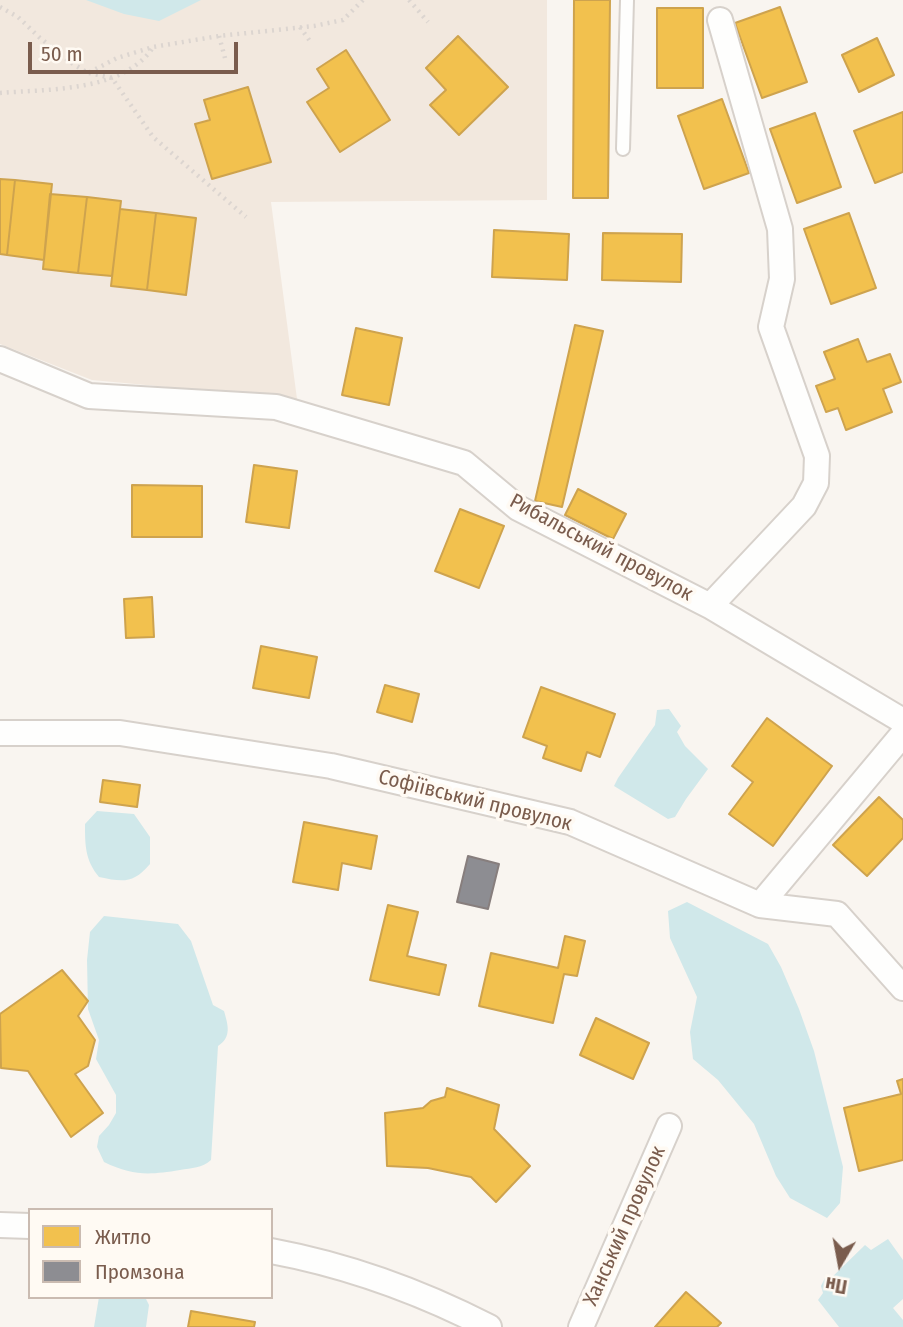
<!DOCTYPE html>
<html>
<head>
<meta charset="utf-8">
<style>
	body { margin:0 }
	#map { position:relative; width:903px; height:1327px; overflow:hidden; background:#f9f5f0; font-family:"Fira Sans Condensed",sans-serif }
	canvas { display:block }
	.legend { position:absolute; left:28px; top:1208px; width:245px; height:91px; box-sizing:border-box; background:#fffaf3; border:2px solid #cabbb1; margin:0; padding:9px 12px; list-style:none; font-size:21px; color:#7a5c4d }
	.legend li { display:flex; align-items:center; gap:14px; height:35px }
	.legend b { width:35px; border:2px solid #cabbb1 }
	.north { position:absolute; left:805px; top:1229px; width:70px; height:70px; -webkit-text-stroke:5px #fffaf3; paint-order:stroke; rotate:190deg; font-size:19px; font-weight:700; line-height:28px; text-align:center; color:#7a5c4d }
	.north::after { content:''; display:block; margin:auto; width:24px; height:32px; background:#7a5c4d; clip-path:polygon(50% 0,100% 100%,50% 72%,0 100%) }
	.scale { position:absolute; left:28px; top:42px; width:210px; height:32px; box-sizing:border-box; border:4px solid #7a5c4d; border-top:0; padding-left:9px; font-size:21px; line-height:24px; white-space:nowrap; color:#7a5c4d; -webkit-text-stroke:5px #fffaf3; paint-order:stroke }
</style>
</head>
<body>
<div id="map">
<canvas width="903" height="1327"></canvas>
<ul class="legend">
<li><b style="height:19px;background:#f2c14e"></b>Житло</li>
<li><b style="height:19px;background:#8d8d92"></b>Промзона</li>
</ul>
<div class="north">Пн</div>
<div class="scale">50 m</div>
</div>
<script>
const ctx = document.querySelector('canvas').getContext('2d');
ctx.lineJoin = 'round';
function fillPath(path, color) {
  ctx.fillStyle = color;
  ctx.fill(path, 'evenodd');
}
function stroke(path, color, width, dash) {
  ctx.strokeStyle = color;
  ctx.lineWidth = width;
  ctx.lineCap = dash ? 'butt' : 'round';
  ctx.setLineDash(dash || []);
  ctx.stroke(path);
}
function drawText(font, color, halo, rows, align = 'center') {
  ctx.font = font + ' "Fira Sans Condensed",sans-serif';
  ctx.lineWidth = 7;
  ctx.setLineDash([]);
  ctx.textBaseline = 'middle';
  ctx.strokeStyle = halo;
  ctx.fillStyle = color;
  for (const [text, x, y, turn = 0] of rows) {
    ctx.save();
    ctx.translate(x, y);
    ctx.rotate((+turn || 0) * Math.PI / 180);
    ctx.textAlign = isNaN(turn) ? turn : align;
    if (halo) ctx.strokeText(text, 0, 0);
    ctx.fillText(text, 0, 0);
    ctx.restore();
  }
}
const residential = new Path2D(`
	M0,0H547V200L271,202L297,399L92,380L0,344Z`);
const water = new Path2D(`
	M86,0H201L159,21L124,14Z
	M669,709L681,726L677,732L685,746L708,769L686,799L675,817L668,819L614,786L618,778L655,725L657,710Z
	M97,811L134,814L150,837V864C133,884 123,882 99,877C85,860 85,845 85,824Z
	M687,902L768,944L781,967L799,1009L814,1051L843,1167L840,1203L827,1218L790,1198L776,1176L754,1124L718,1080L693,1059L690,1032L697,997L670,938L668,911Z
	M104,916L178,924L191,941L213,1005L224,1011C228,1025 232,1037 218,1046L211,1160C202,1168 192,1168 180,1170C149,1175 133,1176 104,1162L97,1147L99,1136L109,1125L116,1113V1095L96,1059L99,1040L88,1009L87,960L90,932Z
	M888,1239L903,1260V1299L893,1308L903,1320V1327H839L818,1300L823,1293L821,1286L825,1278L828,1281L865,1245L871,1250Z
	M99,1297H145L149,1305L146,1327H94Z`);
const homes = new Path2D(`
	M574,0H610L608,198H573Z
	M780,7L807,82L762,98L735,23Z
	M657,8H703V88H657Z
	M458,36L508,87L459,135L430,105L446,90L426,68Z
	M877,38L894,75L859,92L842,55Z
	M346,50L390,120L340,152L307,102L329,88L317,69Z
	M248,87L271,162L212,179L195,124L210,120L204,100Z
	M722,99L749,173L704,189L678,116Z
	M903,112V172L875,183L854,131Z
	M815,113L841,187L797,203L770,129Z
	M0,179L15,180L7,255L0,254Z
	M15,180L52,184L44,260L7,255Z
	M50,194L87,197L78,273L43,269Z
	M87,197L121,201L112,276L78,273Z
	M120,209L156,213L147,290L111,286Z
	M156,213L196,218L186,295L147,290Z
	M849,213L876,288L831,304L804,229Z
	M494,230L569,234L567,280L492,277Z
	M603,233L682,234L681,282L602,280Z
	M575,325L603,331L562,507L535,501Z
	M356,328L402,338L389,405L342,395Z
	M858,339L867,362L890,354L901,382L883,389L892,412L846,430L838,408L826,412L816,386L835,379L824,352Z
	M254,465L297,471L289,528L246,522Z
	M132,485L202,486V537H132Z
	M578,489L626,514L613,539L565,515Z
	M460,509L504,526L479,588L435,571Z
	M152,597L154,637L126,638L124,599Z
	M261,646L317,657L309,698L253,688Z
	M385,685L419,694L412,722L377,712Z
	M541,687L615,714L600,757L587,752L581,771L543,758L547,746L523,737Z
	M767,718L832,766L773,846L729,814L753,782L732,766Z
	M103,780L140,785L137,807L100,802Z
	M879,797L903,820V838L867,876L833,845Z
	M304,822L377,836L371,869L342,863L338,890L293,882Z
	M388,905L418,912L407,956L446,965L439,995L370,980Z
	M565,936L585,941L577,976L564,974L553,1023L479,1006L491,953L558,968Z
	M62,970L88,1001L78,1016L95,1040L88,1066L75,1074L103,1113L71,1137L28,1071L1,1068L0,1014Z
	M596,1018L649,1043L633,1079L580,1055Z
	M903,1079V1160L859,1171L844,1108L901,1094L897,1081Z
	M447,1088L499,1105L494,1129L530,1166L496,1202L471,1177L428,1168L387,1166L385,1113L423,1108L431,1101L445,1097Z
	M686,1292L721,1323L717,1327H655Z
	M191,1311L255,1322L254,1327H188Z`);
const industry = new Path2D(`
	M468,856L499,864L488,909L457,902Z`);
const path = new Path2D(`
	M409,0L428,22
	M0,7L18,17L39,37L70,62L88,73L117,58L153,47L219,36L314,26L343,20L363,0
	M300,27L312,44
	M219,36L225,58
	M89,73L112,78L153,137L246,217
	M0,93C48,89 121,92 152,49`);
const lane = new Path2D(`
	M623,149L627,0`);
const street = new Path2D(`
	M0,359L89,396L276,407L464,463L518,508L710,606L804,506L816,483L817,456L771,327L782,279L780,229L720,20
	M710,606L903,721
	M0,733H120L331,766L570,822L760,905L837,914L903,988
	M760,905L903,734
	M0,1225L30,1226
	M271,1251C346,1265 421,1292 489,1327
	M581,1327L669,1126`);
const streetNames = [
	["Рибальський провулок",601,548,28],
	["Софіївський провулок",475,801,14],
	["Ханський провулок",625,1226,-66]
];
fillPath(residential, '#f2e8de');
fillPath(water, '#d0e8ea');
fillPath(homes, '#f2c14e');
stroke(homes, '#cea34e', 2);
fillPath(industry, '#8d8d92');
stroke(industry, '#877e7d', 2);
stroke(lane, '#d7d1cb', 16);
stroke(street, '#d7d1cb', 28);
stroke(path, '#dcd5d0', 4.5, [2, 5]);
stroke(lane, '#fefefd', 12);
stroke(street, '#fefefd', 24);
drawText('21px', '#7a5c4d', '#fffaf3', streetNames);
</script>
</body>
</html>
